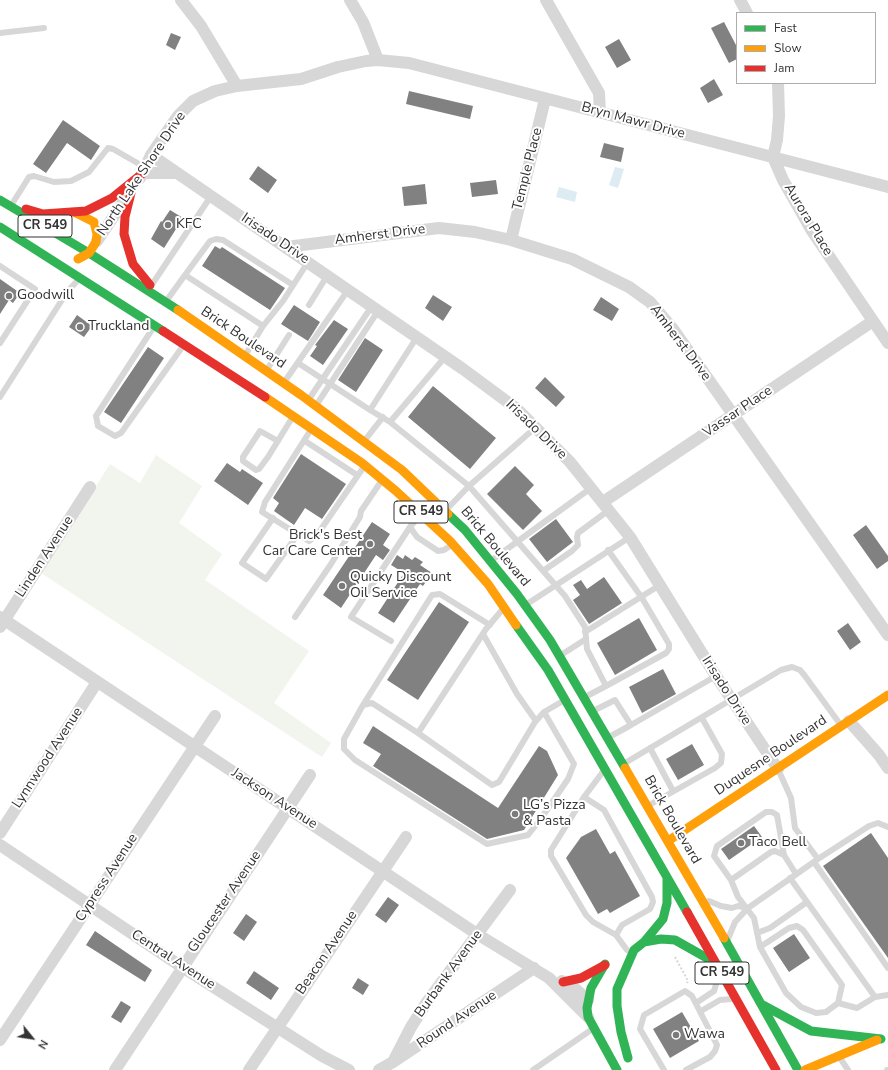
<!DOCTYPE html>
<html>
<head>
<meta charset="utf-8">
<style>
  body { margin:0 }
  #map { position:relative; width:888px; height:1070px; overflow:hidden; background:#fff; font-family:"Nunito Sans",sans-serif }
  canvas { display:block }
  .legend { position:absolute; left:736px; top:12px; width:140px; height:72px; box-sizing:border-box; background:#fff; border:1px solid #adadad; margin:0; padding:5px 7px; list-style:none; font-size:12px; color:#333 }
  .legend li { display:flex; align-items:center; gap:8px; height:20px }
  .legend b { width:20px; border:1px solid #adadad }
  .north { position:absolute; left:12px; top:1018px; width:40px; height:40px; -webkit-text-stroke:3px #fff; paint-order:stroke; rotate:120deg; font-size:11px; font-weight:700; line-height:16px; text-align:center; color:#333 }
  .north::after { content:''; display:block; margin:auto; width:14px; height:18px; background:#333; clip-path:polygon(50% 0,100% 100%,50% 72%,0 100%) }
</style>
</head>
<body>
<div id="map">
<canvas width="888" height="1070"></canvas>
<ul class="legend">
<li><b style="height:5px;background:#30b455"></b>Fast</li>
<li><b style="height:5px;background:#ff9f0a"></b>Slow</li>
<li><b style="height:5px;background:#e5322d"></b>Jam</li>
</ul>
<div class="north">N</div>
</div>
<script>
const g = document.querySelector('canvas').getContext('2d');
g.lineJoin = 'round';
function fillPath(path, color) {
  g.fillStyle = color;
  g.fill(path, 'evenodd');
}
function poly(rows) {
  const path = new Path2D();
  for (const r of rows) {
    path.moveTo(r[0], r[1]);
    for (let i = 2; i < r.length; i += 2) path.lineTo(r[i], r[i + 1]);
  }
  return path;
}
function stroke(path, color, width, dash) {
  g.strokeStyle = color;
  g.lineWidth = width;
  g.lineCap = dash ? 'butt' : 'round';
  g.setLineDash(dash || []);
  g.stroke(path);
}
function drawText(font, color, halo, rows, align = 'center') {
  g.font = font + ' "Nunito Sans",sans-serif';
  g.lineWidth = 4;
  g.setLineDash([]);
  g.textBaseline = 'middle';
  g.strokeStyle = halo;
  g.fillStyle = color;
  for (const [text, x, y, turn = 0] of rows) {
    g.save();
    g.translate(x, y);
    g.rotate((+turn || 0) * Math.PI / 180);
    g.textAlign = isNaN(turn) ? turn : align;
    if (halo) g.strokeText(text, 0, 0);
    g.fillText(text, 0, 0);
    g.restore();
  }
}
const green = poly([
  [156,455,202,486,179,523,222,554,205,580,309,651,274,703,331,743,322,757,41,573,110,464,140,483]
]);
const water = poly([
  [615,167,624,169,618,188,609,185],
  [559,187,577,192,575,202,556,197]
]);
const building = poly([
  [724,22,737,47,737,59,729,63,711,28],
  [171,33,181,37,175,50,166,45],
  [619,39,631,60,617,68,605,47],
  [714,79,723,95,708,103,700,88],
  [409,91,473,106,470,119,406,104],
  [63,120,100,146,91,160,67,143,46,173,33,164],
  [604,143,624,148,621,162,600,157],
  [258,166,277,180,268,193,249,179],
  [496,180,498,194,472,197,470,183],
  [425,184,427,204,404,206,402,187],
  [170,210,183,218,164,248,151,239,161,221,162,222],
  [215,246,220,249,222,247,285,288,270,310,202,266],
  [0,279,20,293,13,303,9,300,0,314],
  [433,295,452,307,443,321,425,308],
  [601,297,619,309,612,321,593,310],
  [294,305,320,322,308,341,281,324],
  [77,315,92,326,84,337,69,327],
  [334,320,348,329,323,365,310,356,317,346,315,345],
  [365,338,383,350,356,392,338,380],
  [148,347,164,358,121,423,104,412],
  [545,377,565,397,556,407,535,388],
  [433,386,496,438,470,469,408,417],
  [301,454,346,484,322,519,305,508,294,525,274,511,279,503,273,498],
  [227,463,240,472,242,469,263,483,248,505,214,481],
  [515,466,534,485,526,494,542,511,523,530,487,494],
  [556,519,573,542,547,562,529,539],
  [372,522,390,534,383,545,390,550,383,560,376,555,341,608,323,595],
  [866,525,888,556,888,561,877,569,853,535],
  [397,555,403,559,405,555,412,560,415,557,423,562,420,565,432,573,423,586,420,584,394,623,378,613,404,573,391,565],
  [604,577,622,603,589,624,573,600,580,595,573,585,581,580,587,589],
  [439,602,469,622,418,700,387,680],
  [639,618,657,650,615,675,597,643],
  [848,623,861,642,850,650,837,631],
  [663,669,676,694,642,713,629,687],
  [373,726,498,808,539,746,547,751,558,775,524,830,487,839,373,766,381,754,363,743],
  [692,744,704,765,678,780,666,759],
  [754,826,762,837,729,860,721,849],
  [596,829,610,854,615,851,640,896,610,913,607,909,598,914,566,858,581,837],
  [871,833,888,858,888,958,823,866],
  [388,897,399,905,386,923,375,915],
  [246,914,257,922,244,941,233,933],
  [95,931,152,970,145,982,86,945],
  [794,934,810,958,789,972,773,948],
  [254,971,279,988,271,1000,246,983],
  [358,978,369,985,363,995,352,988],
  [121,1001,131,1007,121,1023,111,1017],
  [682,1012,699,1041,670,1058,653,1029]
]);
const path = poly([
  [675,957,688,981,687,983]
]);
const lane = poly([
  [0,33,44,28],
  [12,204,29,177,34,176,54,182,71,181,89,172,108,148,113,149,146,168],
  [0,266,35,289,0,343],
  [185,275,210,241,216,239,223,240,293,285],
  [153,283,211,196],
  [167,300,185,275,263,326],
  [309,305,327,276],
  [153,328,96,416,98,426,115,436,121,433,183,346],
  [246,354,263,326,283,301,308,262],
  [298,363,370,410,417,337],
  [268,368,289,335],
  [285,381,348,290],
  [0,397,67,292,78,280],
  [309,399,372,306],
  [317,404,378,311],
  [370,410,390,422,469,486,565,596,585,627,587,649,606,686,587,696],
  [390,422,445,357],
  [310,431,265,502,262,512,309,541,317,535,363,468],
  [365,440,383,417],
  [278,441,260,431,243,457,243,461,256,470,259,469,268,457,292,418],
  [305,441,357,475],
  [447,509,469,486,536,427],
  [419,516,410,527,417,537,438,551,444,550,450,546],
  [273,518,242,563,266,579,298,534],
  [492,560,591,488],
  [543,571,572,551,578,545,577,537,578,533,609,510],
  [527,604,630,537],
  [502,610,486,629,418,733,492,785,499,782,535,722,544,712,563,701],
  [295,617,331,564,360,517,361,511,380,483],
  [585,632,660,585],
  [483,634,517,694,536,721],
  [391,641,351,617,410,527],
  [561,655,586,639],
  [606,686,666,653,669,649,669,644,642,598,608,550],
  [363,705,432,595,440,594,490,625],
  [595,710,615,700,631,725,611,736],
  [631,725,716,676],
  [418,733,372,703,363,705,344,739,344,749,355,760,487,844,528,835,540,820,568,779,574,764,544,712],
  [650,748,673,791],
  [625,763,781,670,792,667,800,670,805,676,840,724],
  [602,773,584,797,551,850,551,856,586,915,593,922,616,935,627,950],
  [584,797,604,810,652,897,653,902,650,909,622,925,616,935],
  [651,804,715,768,721,763,722,754,702,718],
  [818,859,869,826,878,823,888,827],
  [814,862,888,968],
  [790,878,875,997],
  [731,880,771,852,775,851,784,855,796,874],
  [709,901,721,906,732,908,738,906,748,908],
  [757,933,770,928,807,902],
  [728,939,735,922,748,908,818,859,795,828,791,798,778,769],
  [760,947,789,928,797,926,803,930,842,985,838,1003,826,1012,816,1013,801,1007,786,993,760,947,754,918,738,897,731,880,714,856,717,846,766,812,772,812,777,815,784,855],
  [696,1003,714,991,718,978],
  [838,1003,857,1008,875,997,888,995],
  [701,1011,720,1000,732,999],
  [840,1058,848,1070],
  [533,1070,591,1030],
  [664,1070,640,1029,644,1015,685,991,692,996,717,1045,715,1051,710,1057,686,1070],
  [887,1070,888,1070]
]);
const street = poly([
  [181,0,201,26,237,86],
  [350,0,363,22,378,60],
  [546,0,599,93,600,112],
  [740,0,747,13],
  [778,83,779,116,777,140,773,157,783,180,812,231,888,343],
  [151,155,463,369,517,409,570,462,630,537,716,676,778,769],
  [143,173,177,173],
  [140,178,151,155,178,116,193,101,215,91,237,86,301,79,338,67,366,61,378,60,409,63,888,187],
  [511,240,545,99],
  [97,241,124,201],
  [286,247,439,228,475,232,511,240,572,259,629,287,650,302,673,329,888,635],
  [603,502,873,321],
  [0,617,477,934,549,978,588,1017],
  [0,627,90,487],
  [849,721,879,755,888,768],
  [0,833,97,682],
  [0,845,182,967,322,1056,349,1070],
  [562,981,572,986,588,1000],
  [0,1040,215,716],
  [393,1062,411,1027,427,1002,510,890],
  [115,1070,310,775],
  [249,1070,406,837],
  [379,1070,393,1062,534,968]
]);
const fast = poly([
  [0,200,89,253,178,310],
  [0,227,163,331],
  [448,514,465,530,517,594,550,640,625,768],
  [516,625,548,670,687,912],
  [724,938,798,1070],
  [644,942,661,939,675,940,714,962],
  [605,964,591,988,587,1008,588,1017,617,1070],
  [761,1004,811,1031,881,1039],
  [628,1058,621,1032,617,1006,617,989,634,950,644,942,663,919,667,903,667,878]
]);
const slow = poly([
  [76,213,94,222,97,234,96,242,89,253,78,259],
  [178,310,301,395,402,470,448,514],
  [265,397,362,463,396,491,450,541,488,584,516,625],
  [625,768,724,938],
  [668,841,888,695],
  [805,1070,877,1040]
]);
const jam = poly([
  [132,189,125,217,124,234,133,264,150,285],
  [26,209,43,214,86,211,112,198,143,173],
  [163,331,265,397],
  [687,912,776,1070],
  [563,982,581,978,605,965]
]);
const markers = [
  [168,225,4,"#7a7a7a"],
  [9,296,4,"#7a7a7a"],
  [80,327,4,"#7a7a7a"],
  [370,544,4,"#7a7a7a"],
  [342,586,4,"#7a7a7a"],
  [515,814,4,"#7a7a7a"],
  [741,843,4,"#7a7a7a"],
  [676,1035,4,"#7a7a7a"]
];
const shields = [
  [45,226,54],
  [421,512,54],
  [722,973,54]
];
const shieldNames = [
  ["CR 549",45,226],
  ["CR 549",421,512],
  ["CR 549",722,973]
];
const streetNames = [
  ["Bryn Mawr Drive",633,121,15],
  ["Temple Place",528,169,-76],
  ["North Lake Shore Drive",142,174,-56],
  ["Aurora Place",808,220,59],
  ["Amherst Drive",380,235,-7],
  ["Irisado Drive",275,239,34],
  ["Brick Boulevard",243,338,34],
  ["Amherst Drive",680,343,53],
  ["Vassar Place",738,412,-34],
  ["Irisado Drive",536,430,44],
  ["Brick Boulevard",495,547,50],
  ["Linden Avenue",45,557,-57],
  ["Irisado Drive",726,691,57],
  ["Duquesne Boulevard",771,756,-34],
  ["Lynnwood Avenue",48,758,-57],
  ["Jackson Avenue",274,799,33],
  ["Brick Boulevard",672,820,60],
  ["Cypress Avenue",107,878,-57],
  ["Gloucester Avenue",225,902,-56],
  ["Beacon Avenue",327,953,-56],
  ["Central Avenue",173,960,33],
  ["Burbank Avenue",449,974,-54],
  ["Round Avenue",457,1020,-34]
];
const poiNames = [
  ["KFC",176,225],
  ["Goodwill",17,296],
  ["Truckland",88,327],
  ["Brick's Best",362,536,"right"],
  ["Car Care Center",362,552,"right"],
  ["Quicky Discount",350,578],
  ["Oil Service",350,594],
  ["LG’s Pizza",523,806],
  ["& Pasta",523,822],
  ["Taco Bell",749,843],
  ["Wawa",684,1035]
];
fillPath(green, '#f1f5ed');
fillPath(water, '#ddebf3');
fillPath(building, '#818181');
stroke(path, '#d6d6d6', 2, [2, 2]);
stroke(lane, '#d7d7d7', 6);
stroke(street, '#d7d7d7', 12);
stroke(fast, '#30b455', 9);
stroke(slow, '#ff9f0a', 9);
stroke(jam, '#e5322d', 9);
for (const [x, y, r, color] of markers) {
  const dot = new Path2D();
  dot.arc(x, y, r, 0, 2 * Math.PI);
  g.fillStyle = color;
  g.fill(dot);
  stroke(dot, '#fff', 1.5);
}
for (const [x, y, w] of shields) {
  const box = new Path2D();
  box.roundRect(x - w / 2, y - 11, w, 22, 3);
  g.fillStyle = '#fff';
  g.fill(box);
  stroke(box, '#333', 1);
}
drawText('bold 13px', '#333', null, shieldNames);
drawText('14px', '#333', '#fff', streetNames);
drawText('14px', '#333', '#fff', poiNames, 'left');
</script>
</body>
</html>
